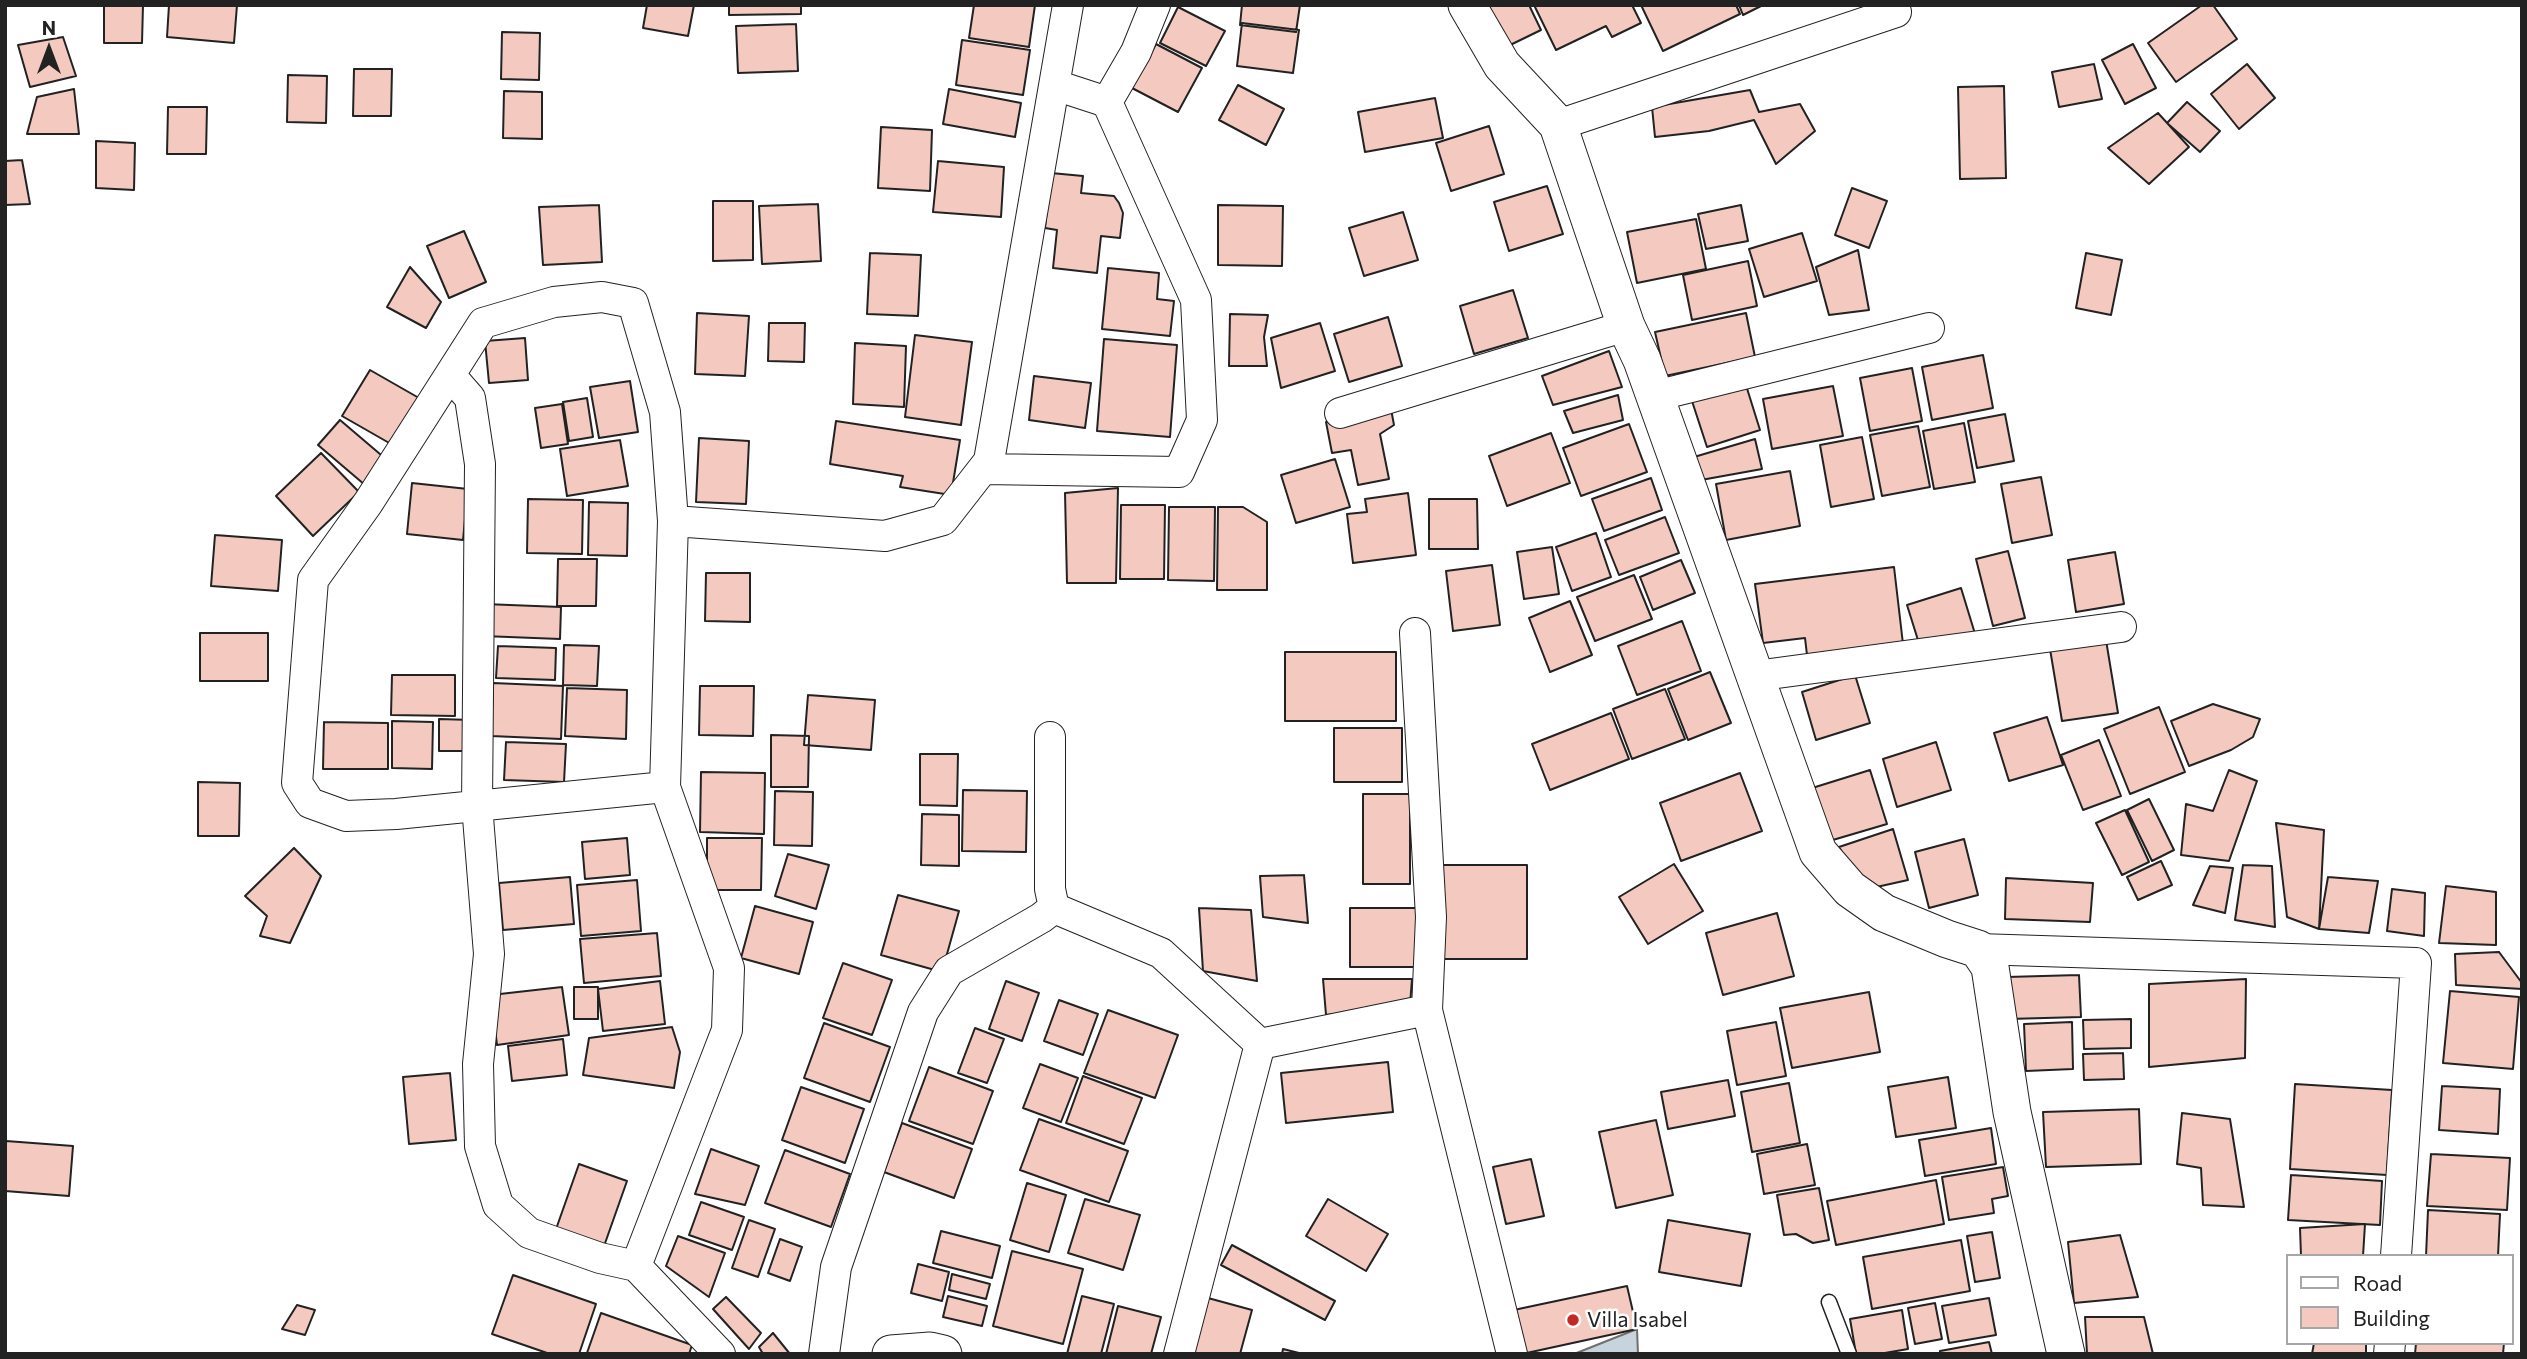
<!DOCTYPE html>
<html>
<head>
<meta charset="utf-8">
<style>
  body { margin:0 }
  #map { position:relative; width:2527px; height:1359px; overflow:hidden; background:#fff; font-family:Commissioner,sans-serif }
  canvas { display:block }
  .frame { position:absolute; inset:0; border:7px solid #222; pointer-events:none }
  .legend { position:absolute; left:2286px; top:1254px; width:228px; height:91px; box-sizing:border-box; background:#fff; border:2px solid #a7a7a7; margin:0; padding:9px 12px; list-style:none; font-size:21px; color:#222 }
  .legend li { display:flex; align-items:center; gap:14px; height:35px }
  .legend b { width:35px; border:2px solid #a7a7a7 }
  .north { position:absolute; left:14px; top:14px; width:70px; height:70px; -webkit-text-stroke:5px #fff; paint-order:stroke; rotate:0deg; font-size:19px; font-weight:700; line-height:28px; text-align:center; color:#222 }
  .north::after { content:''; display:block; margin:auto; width:24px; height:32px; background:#222; clip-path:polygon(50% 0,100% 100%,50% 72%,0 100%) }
</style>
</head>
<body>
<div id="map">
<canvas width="2527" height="1359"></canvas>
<div class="frame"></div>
<ul class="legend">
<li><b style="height:9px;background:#fff"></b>Road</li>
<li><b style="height:19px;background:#f3c9c0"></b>Building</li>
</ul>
<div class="north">N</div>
</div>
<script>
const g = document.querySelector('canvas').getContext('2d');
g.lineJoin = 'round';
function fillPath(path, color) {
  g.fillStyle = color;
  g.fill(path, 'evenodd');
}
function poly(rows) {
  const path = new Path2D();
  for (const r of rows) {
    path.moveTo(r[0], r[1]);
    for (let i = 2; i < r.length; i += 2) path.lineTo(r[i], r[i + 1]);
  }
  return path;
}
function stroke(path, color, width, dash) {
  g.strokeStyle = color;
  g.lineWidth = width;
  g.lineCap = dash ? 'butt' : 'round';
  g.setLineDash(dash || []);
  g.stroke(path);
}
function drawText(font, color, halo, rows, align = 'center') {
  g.font = font + ' Commissioner,sans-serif';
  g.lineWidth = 5;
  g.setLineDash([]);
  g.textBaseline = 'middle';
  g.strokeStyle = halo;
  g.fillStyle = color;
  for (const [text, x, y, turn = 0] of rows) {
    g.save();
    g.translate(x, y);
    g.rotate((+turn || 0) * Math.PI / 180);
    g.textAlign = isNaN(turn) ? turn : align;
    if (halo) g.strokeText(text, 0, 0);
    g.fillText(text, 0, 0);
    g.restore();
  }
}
const water = poly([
  [1637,1329,1638,1354,1574,1354,1637,1329]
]);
const building = poly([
  [104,5,143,5,142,43,104,43,104,5],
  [169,5,237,5,234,43,167,37,169,5],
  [647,5,694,5,688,36,643,28,647,5],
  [729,5,801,5,801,14,729,15,729,5],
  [974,5,1035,5,1029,47,969,38,974,5],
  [1242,5,1300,5,1296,32,1240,25,1242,5],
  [1480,5,1529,5,1541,30,1502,49,1480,5],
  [1534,5,1632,5,1641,23,1612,37,1606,26,1556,50,1534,5],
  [1641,5,1736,5,1740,14,1663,51,1641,5],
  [1739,5,1763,5,1743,15,1739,5],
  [2202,5,2213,5,2237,39,2176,82,2148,43,2202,5],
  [1178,7,1225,31,1206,66,1160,43,1178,7],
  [1242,23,1299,30,1293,73,1237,66,1242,23],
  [796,24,798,71,738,73,736,26,796,24],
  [502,32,540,33,539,80,501,79,502,32],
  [63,37,76,76,30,87,18,45,63,37],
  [962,40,1030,50,1023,95,956,85,962,40],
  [1156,44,1202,68,1178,112,1132,88,1156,44],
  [2133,44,2156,88,2125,104,2102,60,2133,44],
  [2094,64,2102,99,2059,107,2052,72,2094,64],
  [2247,64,2275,98,2239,129,2211,94,2247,64],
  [354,69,392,69,391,116,353,116,354,69],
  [288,75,327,76,326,123,287,122,288,75],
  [1238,85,1284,109,1266,145,1219,120,1238,85],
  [2004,86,2006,178,1960,179,1958,87,2004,86],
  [74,89,79,134,27,134,37,97,74,89],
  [949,89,1021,103,1015,137,943,124,949,89],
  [1750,90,1759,112,1800,104,1815,131,1776,164,1754,120,1709,131,1655,137,1652,107,1750,90],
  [504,91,542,92,542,139,503,138,504,91],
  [1435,98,1443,138,1365,152,1358,112,1435,98],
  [2187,102,2220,131,2200,152,2167,123,2187,102],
  [168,107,207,107,206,154,167,154,168,107],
  [2158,113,2189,147,2149,184,2108,148,2158,113],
  [1489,126,1504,174,1451,191,1436,143,1489,126],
  [881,127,932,130,930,191,878,188,881,127],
  [96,141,135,143,134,190,96,188,96,141],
  [22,160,30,204,5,205,5,161,22,160],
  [938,161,1004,167,1001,217,933,212,938,161],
  [1051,173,1083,176,1081,193,1114,196,1119,203,1123,213,1120,238,1101,236,1097,273,1053,268,1057,230,1045,228,1051,173],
  [1547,186,1563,234,1509,251,1494,202,1547,186],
  [1852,188,1887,201,1869,248,1835,235,1852,188],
  [713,201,753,201,753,260,713,261,713,201],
  [818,204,821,261,762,264,759,206,818,204],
  [599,205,602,262,543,265,539,207,599,205],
  [1218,205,1283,206,1282,266,1218,265,1218,205],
  [1741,205,1748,241,1706,249,1698,214,1741,205],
  [1403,212,1418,260,1364,276,1349,228,1403,212],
  [1696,219,1706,269,1637,283,1627,232,1696,219],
  [464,231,486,282,449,298,427,246,464,231],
  [1802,233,1817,281,1764,297,1749,249,1802,233],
  [1858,250,1869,310,1829,315,1816,267,1858,250],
  [870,253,921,255,918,316,867,314,870,253],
  [2086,253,2122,260,2111,315,2076,308,2086,253],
  [1748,261,1757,306,1692,320,1683,275,1748,261],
  [410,267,441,302,426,328,387,307,410,267],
  [1108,268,1159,273,1157,299,1174,301,1170,336,1102,329,1108,268],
  [1513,290,1528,338,1474,354,1460,306,1513,290],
  [697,313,749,316,745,376,695,374,697,313],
  [1746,313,1755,357,1665,376,1655,332,1746,313],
  [1230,314,1268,315,1264,337,1267,366,1229,366,1230,314],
  [1388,317,1402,366,1349,382,1334,334,1388,317],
  [769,323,805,323,804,362,768,361,769,323],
  [1320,323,1335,371,1281,388,1271,338,1320,323],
  [915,335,972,342,961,425,905,417,915,335],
  [525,338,528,380,489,383,485,341,525,338],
  [1104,339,1177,345,1170,437,1097,431,1104,339],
  [855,343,906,346,904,407,853,404,855,343],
  [1609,351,1622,387,1553,405,1542,376,1609,351],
  [1983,355,1993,408,1932,420,1922,367,1983,355],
  [1912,368,1922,421,1870,431,1860,378,1912,368],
  [370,370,419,398,391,444,342,416,370,370],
  [1034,376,1091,383,1085,428,1029,420,1034,376],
  [630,381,638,432,599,438,590,387,630,381],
  [1745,382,1760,430,1707,447,1691,398,1745,382],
  [1833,386,1843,436,1772,449,1763,399,1833,386],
  [1618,395,1623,420,1573,433,1564,411,1618,395],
  [587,398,593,437,569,441,563,402,587,398],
  [562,404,568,444,541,448,535,408,562,404],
  [1391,409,1394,425,1380,434,1389,479,1358,485,1351,450,1332,453,1326,422,1391,409],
  [2005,414,2014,461,1977,468,1968,421,2005,414],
  [340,420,387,460,365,485,318,445,340,420],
  [836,421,960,440,951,495,900,487,903,476,830,464,836,421],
  [1964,423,1975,482,1934,489,1923,431,1964,423],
  [1629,424,1647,472,1581,496,1563,448,1629,424],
  [1918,426,1930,487,1882,496,1870,435,1918,426],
  [1551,433,1570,483,1507,506,1489,456,1551,433],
  [1862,437,1874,499,1831,507,1820,445,1862,437],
  [699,438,749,441,746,504,696,502,699,438],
  [1755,439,1762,469,1701,480,1694,457,1755,439],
  [620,440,628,486,567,496,560,449,620,440],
  [321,453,359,492,313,536,276,496,321,453],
  [1335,459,1350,507,1296,523,1281,475,1335,459],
  [1790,471,1800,526,1726,540,1716,484,1790,471],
  [2041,477,2052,535,2012,543,2001,484,2041,477],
  [1651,478,1662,510,1604,531,1592,499,1651,478],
  [412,483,468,489,463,540,407,534,412,483],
  [1118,488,1116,583,1067,583,1065,493,1118,488],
  [1408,493,1416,555,1353,563,1347,514,1367,512,1365,499,1408,493],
  [528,499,583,500,582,554,527,553,528,499],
  [1429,499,1477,499,1478,549,1429,549,1429,499],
  [589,502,628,503,627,556,588,555,589,502],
  [1121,505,1165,505,1164,579,1120,579,1121,505],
  [1169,507,1215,507,1214,581,1168,580,1169,507],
  [1218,507,1243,507,1267,522,1267,590,1217,590,1218,507],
  [1665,517,1679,553,1619,575,1605,540,1665,517],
  [1596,533,1611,577,1572,591,1556,547,1596,533],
  [215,535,282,540,278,591,211,586,215,535],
  [1552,547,1559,594,1524,599,1517,552,1552,547],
  [2008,551,2025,618,1993,626,1976,559,2008,551],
  [2115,552,2124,604,2076,612,2068,560,2115,552],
  [558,559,597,559,596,606,557,606,558,559],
  [1681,560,1695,593,1653,610,1640,577,1681,560],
  [1492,565,1500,625,1453,631,1446,571,1492,565],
  [1894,567,1903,644,1807,655,1805,638,1763,643,1755,584,1894,567],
  [706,573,750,573,750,622,705,621,706,573],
  [1634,575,1652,619,1595,641,1577,597,1634,575],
  [1961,588,1976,637,1922,653,1907,605,1961,588],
  [1570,601,1592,655,1550,672,1529,618,1570,601],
  [484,604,561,607,560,639,483,636,484,604],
  [1682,621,1701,671,1637,695,1618,646,1682,621],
  [200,633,268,633,268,681,200,681,200,633],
  [2106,640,2118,713,2062,721,2050,649,2106,640],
  [564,645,599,646,597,686,563,685,564,645],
  [498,646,556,648,555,680,496,678,498,646],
  [1285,652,1396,652,1396,721,1285,721,1285,652],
  [1710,672,1731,723,1688,740,1668,689,1710,672],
  [392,675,455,675,455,716,391,715,392,675],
  [1855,675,1870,723,1816,740,1802,692,1855,675],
  [493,683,563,686,561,739,491,736,493,683],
  [700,686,754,686,753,736,699,735,700,686],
  [567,688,627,690,626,739,565,736,567,688],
  [1665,689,1685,739,1632,759,1613,709,1665,689],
  [808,695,875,700,871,750,804,745,808,695],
  [2213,704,2260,719,2253,737,2231,750,2189,766,2171,721,2213,704],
  [2159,707,2185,772,2130,794,2104,729,2159,707],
  [1611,713,1629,759,1550,790,1532,744,1611,713],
  [2047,717,2063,765,2009,781,1994,733,2047,717],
  [439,719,472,720,472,751,439,751,439,719],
  [392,721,433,722,432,769,392,768,392,721],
  [324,722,388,723,388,769,323,769,324,722],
  [1334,728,1402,728,1402,782,1334,782,1334,728],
  [771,735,809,736,808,787,771,787,771,735],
  [2099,740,2121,796,2083,810,2061,755,2099,740],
  [506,742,566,744,564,782,504,780,506,742],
  [1936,742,1951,790,1897,807,1883,759,1936,742],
  [920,754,958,754,957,806,920,805,920,754],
  [1870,770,1887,824,1826,842,1809,789,1870,770],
  [2229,770,2257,781,2229,861,2181,855,2186,804,2213,811,2229,770],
  [701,772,765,773,764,834,700,832,701,772],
  [1740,773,1762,831,1681,861,1660,803,1740,773],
  [198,782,240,783,239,836,198,836,198,782],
  [963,790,1027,791,1026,852,962,851,963,790],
  [775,791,813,792,812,846,774,845,775,791],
  [1363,794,1410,794,1410,884,1363,884,1363,794],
  [2149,799,2174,850,2152,861,2127,810,2149,799],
  [2125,810,2149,862,2122,875,2096,823,2125,810],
  [922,814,959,815,959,866,921,865,922,814],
  [2276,823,2324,830,2319,929,2287,917,2276,823],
  [1893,829,1908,880,1863,890,1839,847,1893,829],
  [627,838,630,875,585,879,582,842,627,838],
  [707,838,762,838,761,890,707,890,707,838],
  [1964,839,1978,895,1929,908,1915,852,1964,839],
  [294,848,321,876,290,943,260,936,267,916,245,896,294,848],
  [788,854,829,865,816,909,775,896,788,854],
  [2161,861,2172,885,2138,900,2127,877,2161,861],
  [1674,864,1703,911,1648,944,1619,897,1674,864],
  [1442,865,1527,865,1527,959,1442,959,1442,865],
  [2243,865,2272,866,2275,927,2235,920,2243,865],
  [2210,866,2233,868,2225,913,2193,905,2210,866],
  [1304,875,1308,923,1263,917,1260,876,1304,875],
  [570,877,574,924,503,930,499,883,570,877],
  [2328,877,2378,881,2369,933,2319,929,2328,877],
  [2006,878,2093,883,2090,922,2005,919,2006,878],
  [637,880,641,931,581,936,577,885,637,880],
  [2446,886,2496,892,2496,945,2439,943,2446,886],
  [2392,889,2425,893,2424,936,2387,931,2392,889],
  [898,895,959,911,942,972,881,955,898,895],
  [755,906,813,922,799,974,741,958,755,906],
  [1199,908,1251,910,1257,981,1203,971,1199,908],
  [1350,908,1420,908,1420,967,1350,967,1350,908],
  [1777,913,1794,976,1723,995,1706,933,1777,913],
  [657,933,661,976,584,983,580,939,657,933],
  [2499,952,2522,983,2522,989,2456,985,2455,954,2499,952],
  [843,963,892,980,872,1035,823,1018,843,963],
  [2079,975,2081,1017,2008,1019,2007,977,2079,975],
  [1323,979,1412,979,1410,1005,1326,1015,1323,979],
  [2246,979,2245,1058,2149,1067,2149,984,2246,979],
  [660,981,665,1024,603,1031,598,989,660,981],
  [1006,981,1039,993,1022,1041,989,1029,1006,981],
  [562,987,569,1035,497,1045,491,995,562,987],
  [574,987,598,987,598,1019,574,1019,574,987],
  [2450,991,2519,997,2513,1069,2443,1063,2450,991],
  [1869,992,1880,1052,1792,1068,1780,1008,1869,992],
  [1059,1000,1098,1014,1083,1055,1044,1041,1059,1000],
  [1108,1010,1178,1035,1155,1098,1084,1073,1108,1010],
  [2131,1019,2131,1048,2084,1049,2083,1020,2131,1019],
  [1776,1022,1786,1076,1737,1085,1727,1031,1776,1022],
  [2072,1022,2073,1069,2026,1071,2024,1024,2072,1022],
  [824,1023,890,1047,870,1102,804,1078,824,1023],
  [672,1027,680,1052,674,1088,583,1075,589,1038,672,1027],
  [975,1028,1004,1039,987,1083,958,1073,975,1028],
  [563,1039,567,1075,512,1081,508,1046,563,1039],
  [2123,1053,2124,1079,2084,1080,2083,1054,2123,1053],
  [1388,1062,1393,1112,1286,1123,1281,1073,1388,1062],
  [1040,1064,1078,1078,1061,1122,1023,1108,1040,1064],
  [929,1067,993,1091,973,1144,909,1121,929,1067],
  [450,1073,456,1140,409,1144,403,1077,450,1073],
  [1083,1076,1142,1098,1124,1144,1066,1123,1083,1076],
  [1948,1077,1956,1128,1896,1137,1888,1087,1948,1077],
  [1728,1080,1735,1116,1668,1129,1661,1092,1728,1080],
  [1789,1083,1800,1143,1752,1152,1741,1092,1789,1083],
  [2295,1084,2392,1090,2387,1175,2290,1169,2295,1084],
  [2442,1086,2500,1089,2498,1134,2439,1130,2442,1086],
  [801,1087,864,1109,845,1163,782,1140,801,1087],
  [2139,1109,2141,1164,2046,1167,2043,1112,2139,1109],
  [2182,1113,2230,1119,2244,1207,2203,1205,2201,1168,2177,1164,2182,1113],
  [1039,1119,1128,1151,1109,1202,1020,1170,1039,1119],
  [1656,1120,1673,1195,1616,1208,1599,1132,1656,1120],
  [902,1123,972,1149,954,1198,884,1172,902,1123],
  [1991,1128,1996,1164,1925,1176,1919,1140,1991,1128],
  [6,1141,73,1146,69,1196,5,1191,6,1141],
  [1807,1144,1815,1185,1764,1194,1757,1154,1807,1144],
  [711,1149,759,1166,745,1205,695,1194,711,1149],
  [785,1150,850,1174,831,1227,765,1203,785,1150],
  [2431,1154,2510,1158,2507,1210,2427,1206,2431,1154],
  [1531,1159,1544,1216,1506,1224,1493,1167,1531,1159],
  [579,1164,627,1181,603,1249,555,1232,579,1164],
  [2003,1167,2008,1196,1992,1199,1994,1213,1949,1220,1942,1177,2003,1167],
  [2291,1175,2382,1181,2380,1225,2288,1220,2291,1175],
  [1936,1180,1944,1224,1836,1245,1827,1201,1936,1180],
  [1027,1183,1066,1195,1049,1252,1010,1240,1027,1183],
  [1819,1188,1829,1240,1813,1243,1796,1234,1784,1235,1777,1195,1819,1188],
  [1085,1199,1140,1215,1123,1270,1068,1253,1085,1199],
  [1328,1199,1388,1234,1366,1271,1306,1236,1328,1199],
  [701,1202,744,1217,732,1250,689,1235,701,1202],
  [2428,1210,2500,1214,2498,1256,2426,1256,2428,1210],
  [749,1220,775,1229,758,1277,732,1268,749,1220],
  [1668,1220,1750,1234,1741,1286,1659,1272,1668,1220],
  [2365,1224,2363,1256,2301,1256,2300,1228,2365,1224],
  [941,1231,1000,1246,992,1278,933,1263,941,1231],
  [1992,1232,2000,1278,1975,1282,1967,1236,1992,1232],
  [2120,1235,2138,1297,2074,1303,2068,1242,2120,1235],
  [678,1236,725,1253,709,1297,666,1266,678,1236],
  [780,1239,802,1247,790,1281,768,1273,780,1239],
  [1961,1240,1970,1291,1872,1309,1863,1257,1961,1240],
  [1232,1245,1335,1301,1325,1320,1221,1265,1232,1245],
  [1012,1251,1083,1269,1063,1344,993,1326,1012,1251],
  [918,1264,949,1272,942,1301,911,1293,918,1264],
  [952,1274,990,1284,986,1299,949,1290,952,1274],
  [513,1275,596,1304,579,1354,550,1354,492,1334,513,1275],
  [1627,1286,1637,1329,1522,1354,1509,1311,1627,1286],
  [948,1296,987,1306,982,1326,943,1317,948,1296],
  [1082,1296,1114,1304,1101,1354,1067,1354,1082,1296],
  [726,1297,761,1333,749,1349,713,1309,726,1297],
  [1208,1298,1252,1310,1240,1354,1193,1354,1208,1298],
  [1989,1298,1996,1335,1949,1343,1942,1306,1989,1298],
  [1935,1303,1942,1339,1915,1344,1908,1308,1935,1303],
  [297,1305,315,1310,305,1335,282,1329,297,1305],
  [1118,1306,1161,1317,1151,1354,1106,1354,1118,1306],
  [1902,1310,1908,1349,1879,1354,1856,1354,1850,1319,1902,1310],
  [601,1313,692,1345,689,1354,587,1353,601,1313],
  [2085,1317,2144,1317,2153,1354,2087,1354,2085,1317],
  [773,1333,790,1354,763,1354,759,1347,773,1333],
  [1989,1342,1992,1354,1940,1354,1940,1351,1989,1342],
  [2314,1343,2366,1343,2366,1354,2312,1354,2314,1343],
  [2416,1343,2504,1343,2503,1354,2415,1354,2416,1343],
  [1283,1349,1303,1354,1282,1354,1283,1349]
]);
const service = poly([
  [1829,1302,1849,1354]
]);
const minor = poly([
  [1107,102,1136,52,1155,5],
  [1558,125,1896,12],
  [450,375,470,398,480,464,477,805,489,954,478,1064,480,1146,498,1205,529,1233,600,1258,636,1266,720,1354],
  [1655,396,1929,328],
  [1340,413,1626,326],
  [983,469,1179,472,1202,420,1196,300,1107,102,1055,85],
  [673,521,885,536,943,520,989,461,1068,5],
  [1415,633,1431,917,1427,1010,1512,1354],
  [1755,676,2121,627],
  [1054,908,1161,953,1260,1044],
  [1978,949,2416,963,2396,1256],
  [636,1266,727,1030,729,968,665,787,673,521,665,412,633,303,602,297,554,302,483,323,368,503,313,580,297,783,310,803,346,816,396,814,665,787],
  [824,1354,836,1267,923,1012,949,971,1041,918,1054,908,1050,889,1050,737],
  [1179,1354,1260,1044,1427,1010],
  [2389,1354,2390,1343]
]);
const tertiary = poly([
  [1467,5,1502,65,1558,125,1626,326,1642,360,1818,852,1850,889,1884,913,1947,939,1978,949,1990,967,2012,1112,2066,1354],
  [891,1354,930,1351,943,1354]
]);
const markers = [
  [1573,1320,7,"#c62828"]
];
const poiNames = [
  ["Villa Isabel",1587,1320]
];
fillPath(water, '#c7d3dd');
stroke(water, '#6f6f6f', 2);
fillPath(building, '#f3c9c0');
stroke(building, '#222', 2);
stroke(service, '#222', 17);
stroke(minor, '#222', 32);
stroke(tertiary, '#222', 39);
stroke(service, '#fff', 14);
stroke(minor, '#fff', 30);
stroke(tertiary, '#fff', 37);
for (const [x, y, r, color] of markers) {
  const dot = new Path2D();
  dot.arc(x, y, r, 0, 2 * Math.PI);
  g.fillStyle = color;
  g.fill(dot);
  stroke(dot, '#fff', 2.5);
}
drawText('21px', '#222', '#fff', poiNames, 'left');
</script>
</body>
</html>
